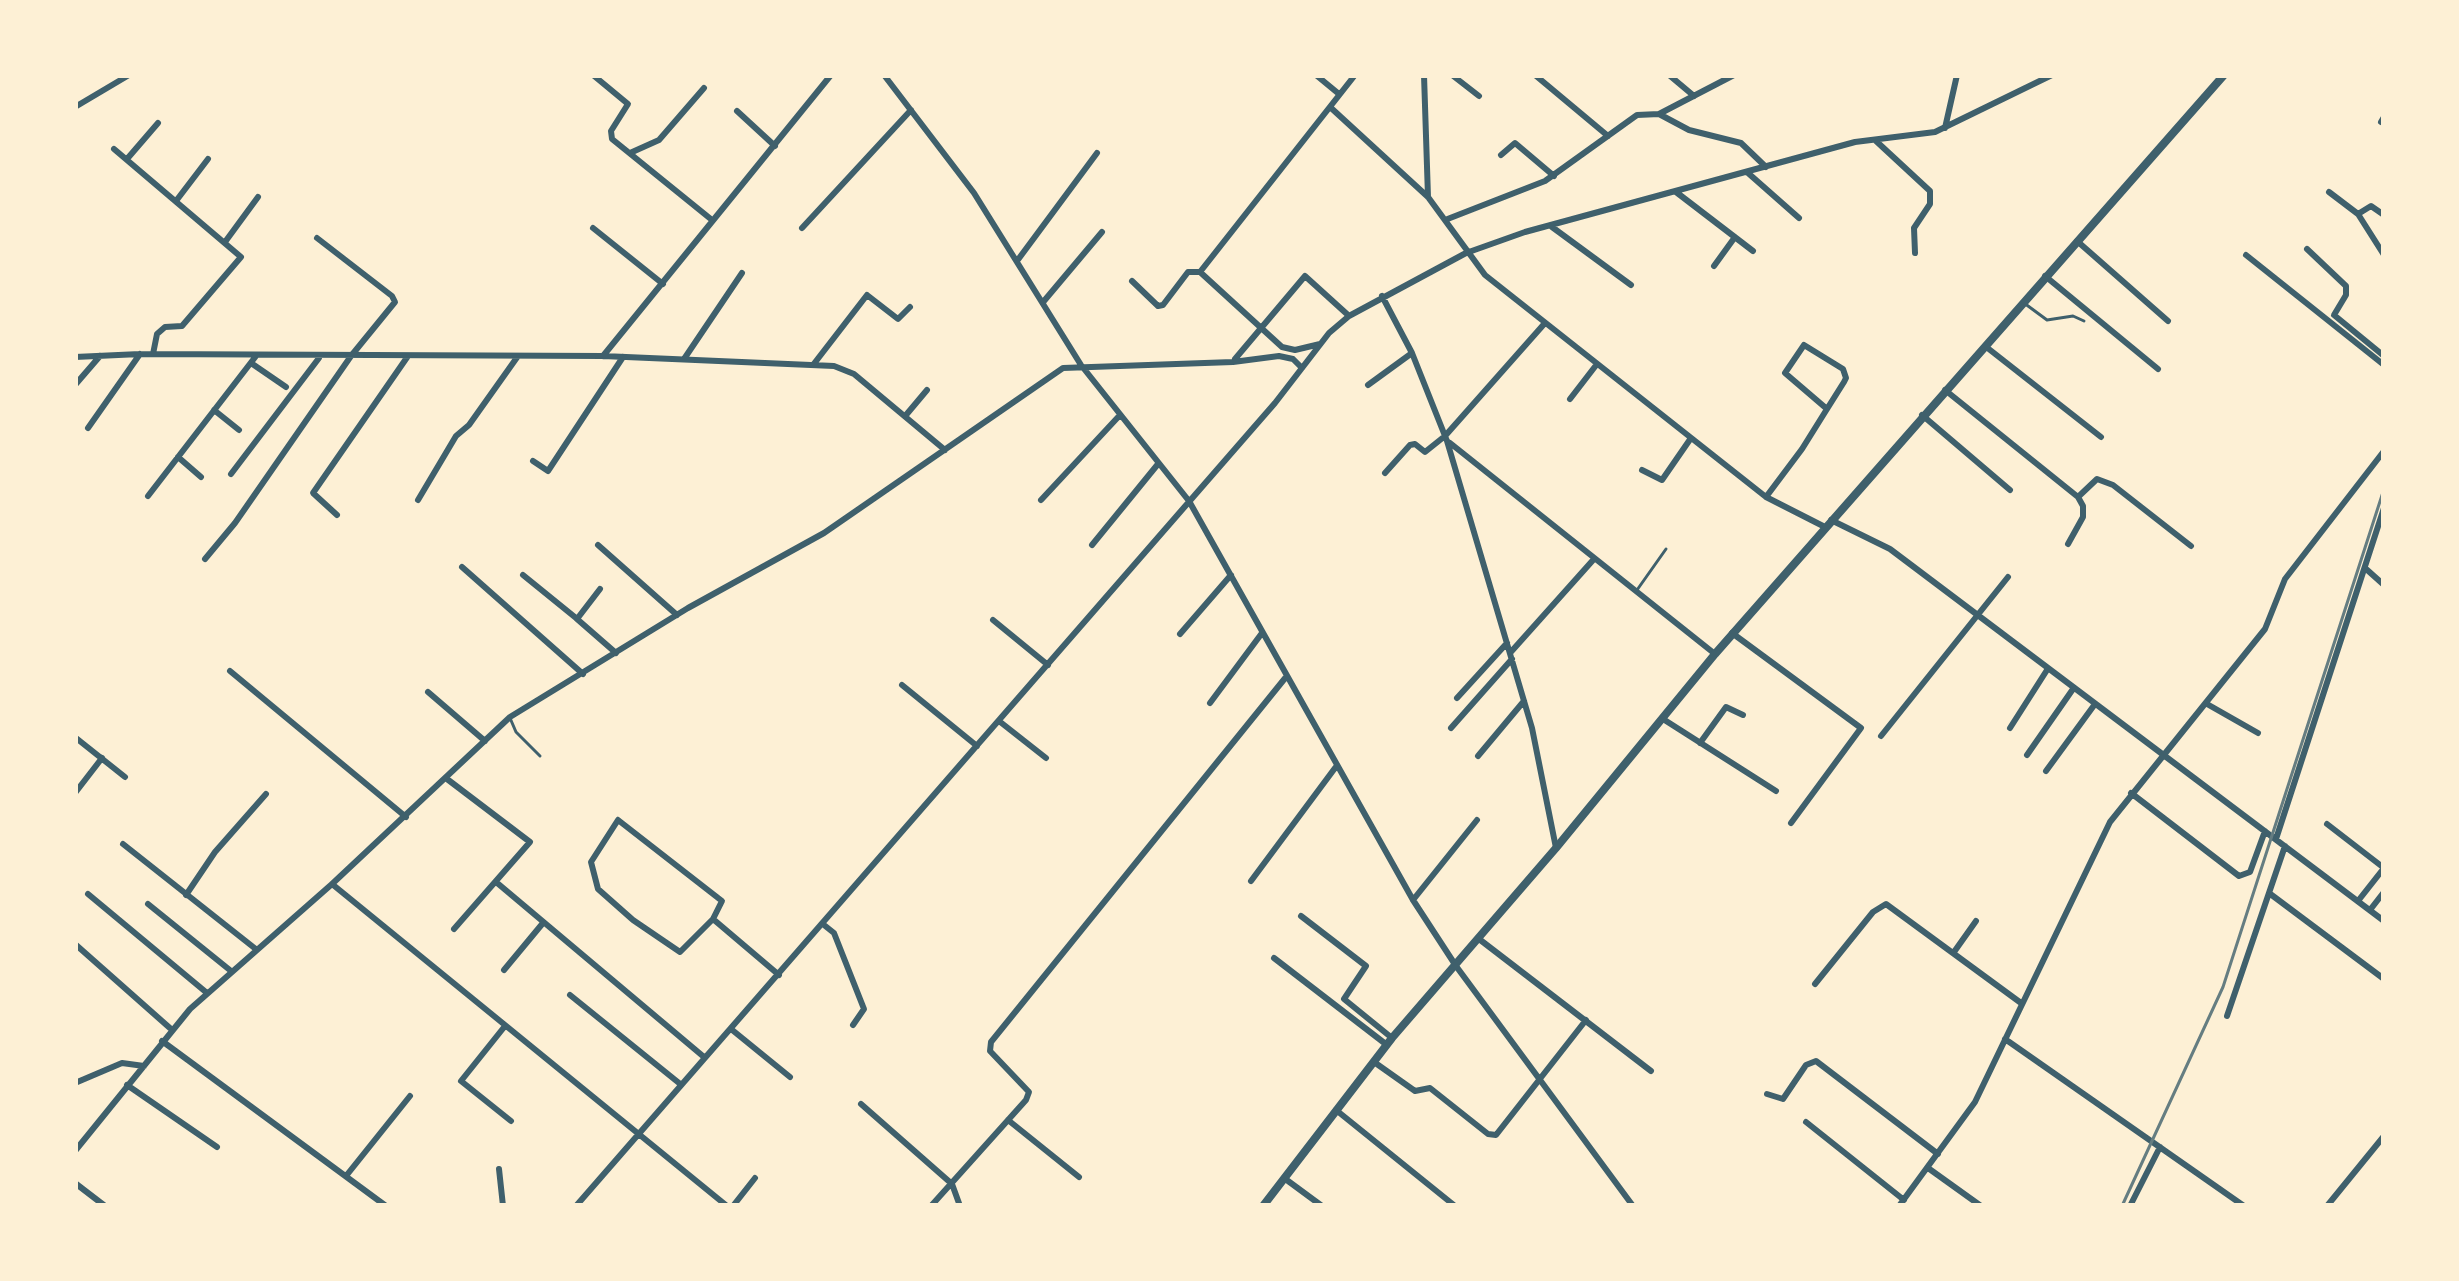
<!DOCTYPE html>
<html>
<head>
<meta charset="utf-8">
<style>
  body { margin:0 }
  #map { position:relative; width:2459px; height:1281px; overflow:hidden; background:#fdf0d5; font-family:"Open Sans",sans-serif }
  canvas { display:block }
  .frame { position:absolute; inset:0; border:78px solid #fdf0d5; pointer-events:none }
</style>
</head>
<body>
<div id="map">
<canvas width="2459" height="1281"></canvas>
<div class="frame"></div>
</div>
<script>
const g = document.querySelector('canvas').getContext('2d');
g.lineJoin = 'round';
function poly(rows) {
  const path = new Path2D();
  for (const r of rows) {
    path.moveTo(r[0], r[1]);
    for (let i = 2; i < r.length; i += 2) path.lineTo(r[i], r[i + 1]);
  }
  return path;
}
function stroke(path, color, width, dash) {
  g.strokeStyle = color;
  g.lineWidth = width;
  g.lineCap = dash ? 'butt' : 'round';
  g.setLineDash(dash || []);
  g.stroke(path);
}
const service = poly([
  [2024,303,2047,320,2073,316,2084,321],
  [1637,590,1666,549],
  [510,718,516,732,540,756]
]);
const minor = poly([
  [593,75,628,104,611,131,612,139,712,220],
  [884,75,974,193,1081,365,1189,501,1413,900,1456,966,1633,1206],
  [1316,75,1339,94],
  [1424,75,1428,197],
  [1452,75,1479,96],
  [1535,75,1608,136],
  [1669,75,1694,96],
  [75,107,129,75],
  [1330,107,1428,197,1485,275,1766,497,1825,527],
  [737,111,775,146],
  [1659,114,1689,130,1741,143,1766,167],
  [2381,122,2384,117],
  [1945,128,1957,75],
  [1876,141,1930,191,1930,204,1914,228,1915,253],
  [114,149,241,257,182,326,165,327,157,334,153,354],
  [630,153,659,140,704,88],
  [1501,155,1515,143,1554,176],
  [127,159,158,123],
  [1748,173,1799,218],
  [1676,192,1753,251],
  [2329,192,2358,214],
  [176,201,208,159],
  [2384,215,2371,206,2358,214,2384,255],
  [1445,220,1545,181,1637,115,1659,114,1734,75],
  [1552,227,1631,285],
  [593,228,663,284],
  [802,228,911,110],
  [2077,241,2168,321],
  [225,242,258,197],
  [2307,249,2346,286,2346,295,2334,315,2384,356],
  [2246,255,2384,365],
  [1017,261,1097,153],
  [1714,266,1735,237],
  [1200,272,1355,75],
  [1200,272,1282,347,1295,350,1320,344],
  [2045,276,2158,369],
  [1132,281,1158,306,1163,305,1188,272,1200,272],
  [1382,296,1412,353,1447,441,1532,728,1556,848],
  [1044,301,1102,232],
  [1985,346,2101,437],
  [603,356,831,75],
  [75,357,140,354,603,356,834,366,854,374,945,450],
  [684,359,742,273],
  [1235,359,1305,276,1348,315],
  [251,363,286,387],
  [813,365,867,295,898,319,910,307],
  [75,385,100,356],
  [1368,385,1412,353],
  [1945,390,2078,497,2083,506,2083,517,2068,544],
  [1570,399,1597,364],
  [214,410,239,430],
  [906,415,927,390],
  [1922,415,2010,490],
  [88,428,140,354],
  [1450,443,1715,654],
  [178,457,201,477],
  [533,461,548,471,623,357],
  [1642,470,1662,480,1691,438],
  [1385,473,1410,445,1415,444,1425,452,1445,436,1545,323],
  [231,474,319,358],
  [148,496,256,356],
  [1766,497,1802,449,1827,409,1844,382,1846,378,1843,369,1804,345,1785,373,1827,409],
  [2078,497,2097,479,2113,485,2191,546],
  [418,500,456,436,469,425,518,356],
  [1041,500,1120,415],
  [337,515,313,493,408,356],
  [1831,520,1890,549,2384,921],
  [598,545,677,615],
  [1092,545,1158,464],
  [205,559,235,523,351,356,395,302,392,296,317,238],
  [462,567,583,674],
  [2365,568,2384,585],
  [523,575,576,618],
  [600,589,577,619,616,653],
  [993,620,1048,665],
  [1732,633,1861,728,1791,823],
  [1180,634,1231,575],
  [1510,653,1594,559],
  [230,671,406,817],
  [902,685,977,746],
  [428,692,485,741],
  [1457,698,1507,643],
  [1210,703,1262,633],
  [2207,704,2258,733],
  [1663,719,1776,791],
  [999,721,1046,758],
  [1451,728,1512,659],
  [2010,728,2047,670],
  [1881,736,2008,577],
  [76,738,125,777],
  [1700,743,1726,707,1743,715],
  [2027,755,2073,689],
  [1478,756,1524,701],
  [2046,771,2095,704],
  [447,779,530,842,454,929],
  [75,793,102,758],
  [2131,793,2239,876,2250,872,2265,831],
  [618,820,722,901,713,919,680,952,633,920,598,889,591,862,618,820],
  [2327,824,2384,868,2358,901],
  [2276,839,2384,508],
  [123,844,257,950],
  [1251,881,1335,768],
  [496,882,704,1057],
  [332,884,727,1206],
  [2269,893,2384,979],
  [88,894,207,993],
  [186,895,215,852,266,794],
  [1413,900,1477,820],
  [148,904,231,971],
  [2370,910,2384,892],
  [1301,916,1366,966,1344,999,1392,1038],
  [713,919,779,975],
  [824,925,834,933,864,1009,853,1025],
  [1479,939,1651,1071],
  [75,944,171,1029],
  [1954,952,1976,921],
  [1274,958,1387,1045],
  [504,970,543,923],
  [1815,984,1873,912,1886,904,2021,1003],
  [570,995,679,1083],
  [2227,1016,2285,846],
  [505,1026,461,1081,511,1121],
  [731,1029,790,1077],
  [2005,1039,2244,1206],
  [162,1041,386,1206],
  [1374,1062,1415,1091,1430,1088,1488,1134,1496,1135,1586,1020],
  [75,1083,122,1063,144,1066],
  [127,1085,217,1147],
  [1767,1094,1783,1099,1806,1065,1816,1061,1938,1154],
  [861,1104,952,1184,960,1206],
  [1336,1110,1455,1206],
  [1008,1120,1079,1177],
  [1806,1122,1904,1200],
  [75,1151,190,1009,332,884,510,717,688,608,824,533,1063,368,1233,362,1279,356,1293,359,1302,368],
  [1928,1168,1981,1206],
  [499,1169,503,1206],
  [346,1176,410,1096],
  [1284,1178,1322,1206],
  [75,1183,105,1206],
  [576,1206,1275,403,1329,333,1349,316,1466,253,1525,232,1855,142,1935,132,2052,75],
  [733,1206,755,1178],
  [931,1206,1026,1100,1029,1092,990,1051,991,1042,1286,677],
  [1899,1206,1975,1102,2110,822,2265,629,2285,579,2384,451],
  [2130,1206,2160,1147],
  [2327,1206,2384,1136]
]);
const tertiary = poly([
  [1263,1206,1392,1038,1556,848,1715,654,2224,75]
]);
const rail = poly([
  [2122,1206,2223,987,2384,489]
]);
stroke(service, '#3f606c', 3);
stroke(minor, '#3f606c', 6);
stroke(tertiary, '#3f606c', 8);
stroke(rail, '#657d81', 3);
</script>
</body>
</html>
